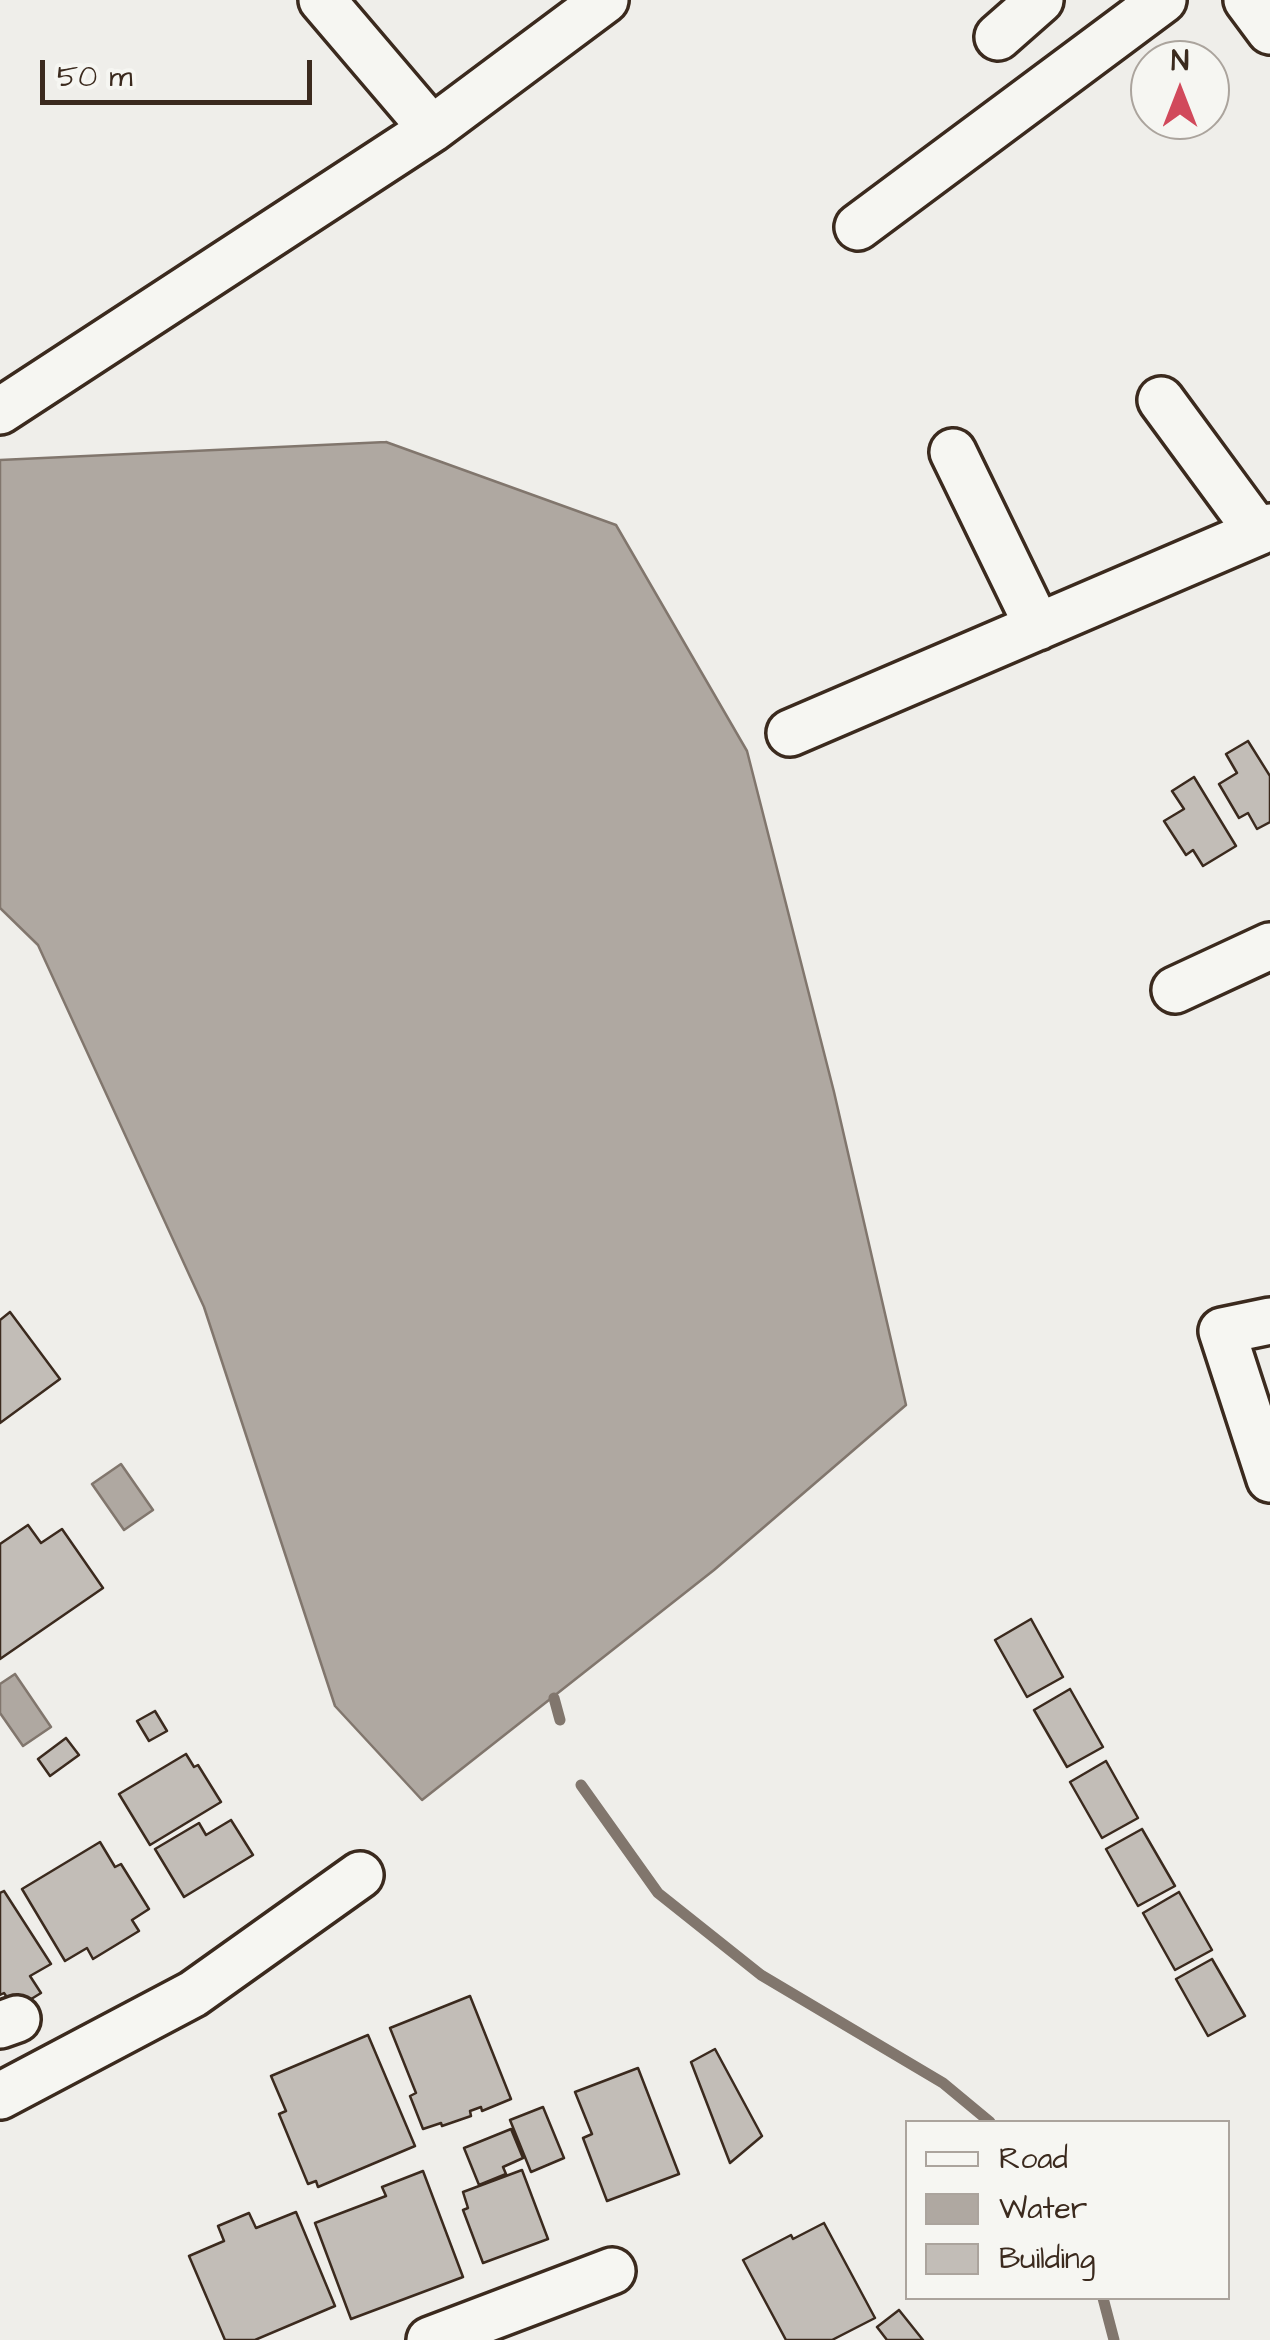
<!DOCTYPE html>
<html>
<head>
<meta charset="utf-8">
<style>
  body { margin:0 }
  #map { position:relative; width:1270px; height:2340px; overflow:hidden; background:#efeeea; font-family:"Architects Daughter",sans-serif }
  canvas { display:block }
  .legend { position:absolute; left:905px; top:2120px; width:325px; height:180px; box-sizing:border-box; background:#f6f6f2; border:2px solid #aba49d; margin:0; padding:12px 18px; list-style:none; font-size:30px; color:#3b2a1e }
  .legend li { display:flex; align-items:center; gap:20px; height:50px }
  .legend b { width:50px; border:2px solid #aba49d }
  .north { position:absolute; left:1130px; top:40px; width:100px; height:100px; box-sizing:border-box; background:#f6f6f2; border:2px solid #aba49d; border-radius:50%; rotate:0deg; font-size:28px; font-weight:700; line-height:40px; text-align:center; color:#3b2a1e }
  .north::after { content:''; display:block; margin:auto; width:35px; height:45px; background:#d1495b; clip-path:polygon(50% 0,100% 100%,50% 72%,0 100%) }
  .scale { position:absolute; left:40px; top:60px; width:272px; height:45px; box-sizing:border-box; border:5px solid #3b2a1e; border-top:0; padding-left:12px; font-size:30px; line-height:35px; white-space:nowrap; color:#3b2a1e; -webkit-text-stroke:8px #f6f6f2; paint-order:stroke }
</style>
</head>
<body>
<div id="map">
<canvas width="1270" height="2340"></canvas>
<ul class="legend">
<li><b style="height:12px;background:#f6f6f2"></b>Road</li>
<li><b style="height:28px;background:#afa8a1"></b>Water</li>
<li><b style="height:28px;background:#c2bdb7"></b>Building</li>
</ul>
<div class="north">N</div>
<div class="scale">50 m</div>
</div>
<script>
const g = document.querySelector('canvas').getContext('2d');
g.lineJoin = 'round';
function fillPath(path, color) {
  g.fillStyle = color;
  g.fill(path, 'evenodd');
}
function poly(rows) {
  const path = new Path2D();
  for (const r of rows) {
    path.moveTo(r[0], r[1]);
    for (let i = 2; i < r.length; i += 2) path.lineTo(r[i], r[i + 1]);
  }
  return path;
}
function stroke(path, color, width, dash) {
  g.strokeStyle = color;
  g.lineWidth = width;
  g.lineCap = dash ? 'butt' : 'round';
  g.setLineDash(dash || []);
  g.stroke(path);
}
const water = poly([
  [386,442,616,525,747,751,834,1092,906,1405,714,1570,422,1800,335,1706,204,1307,38,945,0,908,0,460,386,442],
  [121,1464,153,1510,124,1530,92,1484,121,1464],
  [15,1674,51,1727,23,1746,0,1713,0,1684,15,1674]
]);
const stream = poly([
  [554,1698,560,1720],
  [581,1785,658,1893,761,1975,943,2083,990,2122],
  [1103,2298,1114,2340]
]);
const building = poly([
  [1248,741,1270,776,1270,822,1257,829,1248,813,1239,818,1219,784,1237,773,1226,754,1248,741],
  [1194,777,1236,846,1203,866,1193,850,1186,855,1164,821,1184,809,1172,791,1194,777],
  [10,1312,60,1379,0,1423,0,1320,10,1312],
  [28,1525,41,1543,62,1529,103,1588,0,1659,0,1544,28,1525],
  [1031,1619,1063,1677,1027,1697,995,1640,1031,1619],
  [1070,1689,1103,1747,1067,1767,1034,1710,1070,1689],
  [155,1711,167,1731,149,1741,137,1721,155,1711],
  [66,1738,79,1755,50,1776,38,1759,66,1738],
  [186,1754,194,1767,198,1765,221,1802,150,1845,119,1794,186,1754],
  [1106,1761,1138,1818,1102,1838,1070,1782,1106,1761],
  [231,1820,253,1855,184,1897,155,1849,199,1823,206,1835,231,1820],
  [1142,1829,1175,1886,1138,1906,1106,1849,1142,1829],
  [100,1842,115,1867,121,1864,149,1909,132,1920,139,1931,93,1959,87,1948,65,1961,22,1889,100,1842],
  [4,1891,51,1964,30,1976,41,1993,15,2009,4,1993,0,1995,0,1893,4,1891],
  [1179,1892,1212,1950,1175,1970,1143,1913,1179,1892],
  [1212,1959,1245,2016,1208,2036,1176,1979,1212,1959],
  [470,1996,511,2099,482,2111,481,2107,470,2111,471,2116,442,2126,441,2123,423,2129,410,2096,416,2093,390,2028,470,1996],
  [368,2035,415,2146,318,2187,316,2181,308,2184,279,2114,286,2111,271,2076,368,2035],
  [715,2049,762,2136,730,2163,691,2062,715,2049],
  [638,2068,679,2174,607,2201,583,2138,592,2134,575,2092,638,2068],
  [543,2107,564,2158,531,2172,510,2120,543,2107],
  [511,2129,523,2158,503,2167,506,2174,479,2185,464,2148,511,2129],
  [522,2170,548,2239,483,2263,463,2210,468,2208,463,2192,522,2170],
  [423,2171,463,2277,351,2319,315,2223,386,2196,382,2187,423,2171],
  [296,2212,335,2306,255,2340,225,2340,189,2256,224,2241,218,2226,249,2213,256,2228,296,2212],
  [824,2223,875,2318,832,2340,786,2340,743,2260,791,2235,793,2239,824,2223],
  [899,2310,923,2340,887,2340,877,2327,899,2310]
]);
const minor = poly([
  [322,0,432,129],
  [1247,0,1270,31],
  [998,37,1040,0],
  [858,227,1163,0],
  [1161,400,1258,532],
  [0,411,432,129,605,0],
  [953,452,1038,627],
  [790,733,1270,527],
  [1175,990,1270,946],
  [1270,1321,1222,1331,1270,1479],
  [0,2025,17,2019],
  [0,2096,193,1994,360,1875],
  [430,2340,612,2271]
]);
fillPath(water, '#afa8a1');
stroke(water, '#81766d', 2.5);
stroke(stream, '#81766d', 11);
fillPath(building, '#c2bdb7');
stroke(building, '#3b2a1e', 2.5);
stroke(minor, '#3b2a1e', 52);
stroke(minor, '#f6f6f2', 45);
</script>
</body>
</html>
